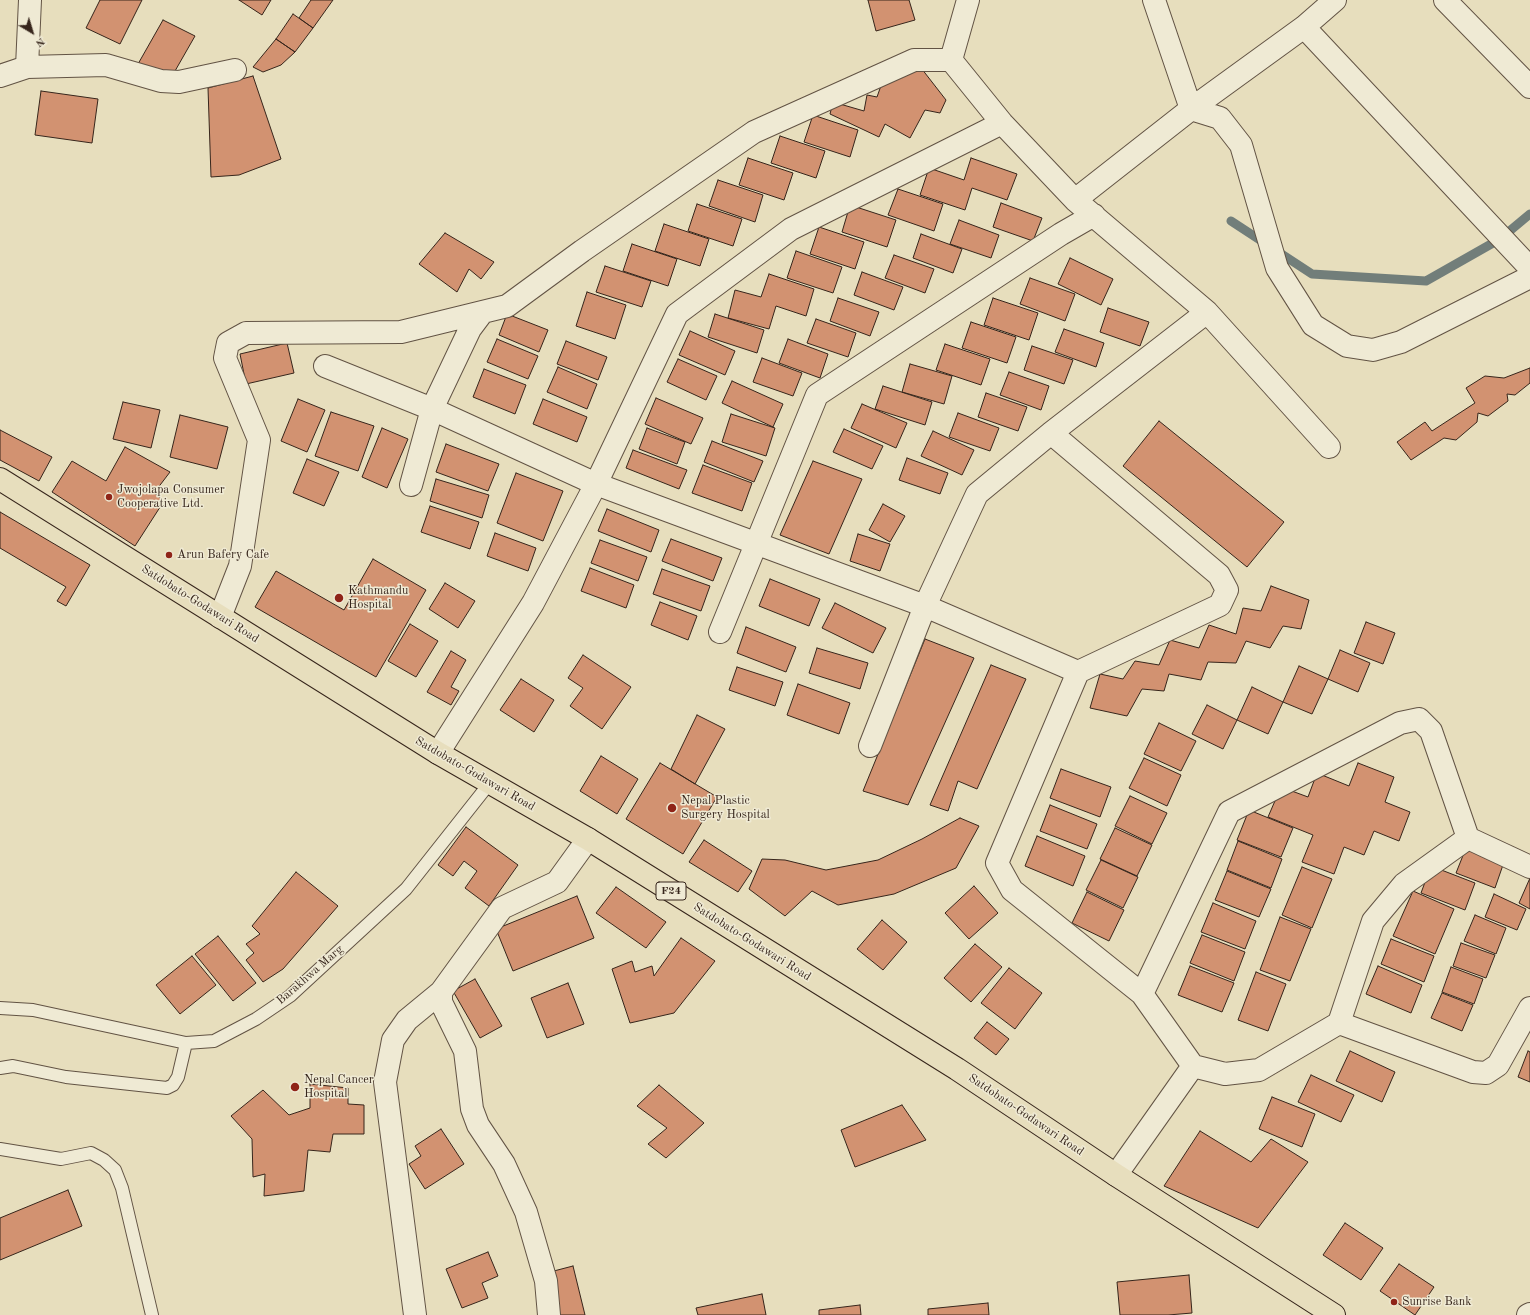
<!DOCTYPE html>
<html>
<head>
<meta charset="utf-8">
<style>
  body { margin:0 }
  #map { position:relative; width:1530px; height:1315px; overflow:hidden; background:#e7debd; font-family:"Old Standard TT",serif }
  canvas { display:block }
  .north { position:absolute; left:12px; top:12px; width:40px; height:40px; -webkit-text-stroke:3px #efead4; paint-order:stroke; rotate:142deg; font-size:11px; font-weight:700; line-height:16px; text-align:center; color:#36251b }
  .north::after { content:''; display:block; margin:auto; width:14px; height:18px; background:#36251b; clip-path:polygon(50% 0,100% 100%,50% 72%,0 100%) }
</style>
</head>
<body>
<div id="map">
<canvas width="1530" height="1315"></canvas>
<div class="north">N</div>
</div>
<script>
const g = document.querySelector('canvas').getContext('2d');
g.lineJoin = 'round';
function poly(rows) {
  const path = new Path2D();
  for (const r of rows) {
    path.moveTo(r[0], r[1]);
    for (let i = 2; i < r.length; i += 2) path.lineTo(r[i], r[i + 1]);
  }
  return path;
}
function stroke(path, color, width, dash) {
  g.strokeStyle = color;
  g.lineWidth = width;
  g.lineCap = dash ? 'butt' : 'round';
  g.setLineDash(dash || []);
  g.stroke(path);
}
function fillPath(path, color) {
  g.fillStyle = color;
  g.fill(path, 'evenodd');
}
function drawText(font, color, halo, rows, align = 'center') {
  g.font = font + ' "Old Standard TT",serif';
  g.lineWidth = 3;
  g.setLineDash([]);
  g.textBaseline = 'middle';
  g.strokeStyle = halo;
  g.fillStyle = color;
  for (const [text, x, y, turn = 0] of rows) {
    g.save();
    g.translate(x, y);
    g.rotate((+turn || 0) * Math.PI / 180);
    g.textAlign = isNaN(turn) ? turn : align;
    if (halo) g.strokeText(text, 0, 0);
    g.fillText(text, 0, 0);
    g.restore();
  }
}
const stream = poly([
  [1231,221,1312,274,1426,281,1500,239,1530,214]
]);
const building = poly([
  [100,0,142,0,120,44,86,28,100,0],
  [239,0,271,0,262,15,239,0],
  [311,0,333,0,313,28,299,18,311,0],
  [868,0,909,0,915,20,876,31,868,0],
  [293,14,313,28,295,52,276,39,293,14],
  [163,20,195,36,171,78,138,64,163,20],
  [276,39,295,52,281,65,263,72,253,67,276,39],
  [918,64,946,100,940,113,925,110,910,138,885,124,879,137,830,114,833,102,864,111,867,95,877,97,883,80,918,64],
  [253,76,281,159,239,175,211,177,208,88,253,76],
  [41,91,98,99,92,143,35,135,41,91],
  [813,115,858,130,850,157,804,142,813,115],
  [780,136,825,151,816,178,771,163,780,136],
  [748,158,793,173,784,200,739,185,748,158],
  [971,158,1017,174,1007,200,972,188,965,210,920,195,929,168,964,180,971,158],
  [718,180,763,195,755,222,709,206,718,180],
  [898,189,943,204,934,231,888,215,898,189],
  [1001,203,1042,218,1033,241,993,227,1001,203],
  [697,204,742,219,733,246,688,231,697,204],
  [850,205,896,220,887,247,842,232,850,205],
  [959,220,999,235,991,258,950,244,959,220],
  [664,224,709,239,700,266,655,251,664,224],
  [819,227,864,242,855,269,810,254,819,227],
  [445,233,494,262,481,279,469,269,457,292,419,264,445,233],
  [921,234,962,249,953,273,913,258,921,234],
  [632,244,677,259,668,286,623,271,632,244],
  [796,251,842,267,833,293,787,278,796,251],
  [894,255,934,269,925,293,885,278,894,255],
  [1070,258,1113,279,1101,305,1058,284,1070,258],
  [605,266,651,281,642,307,596,292,605,266],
  [862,272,903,287,894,310,854,295,862,272],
  [769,274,814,289,806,316,776,306,769,329,728,318,735,290,761,297,769,274],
  [1030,278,1075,294,1065,321,1020,304,1030,278],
  [587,292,626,305,615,339,576,326,587,292],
  [838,298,879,312,870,336,830,321,838,298],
  [993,298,1038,313,1029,340,984,325,993,298],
  [1108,308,1149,322,1140,346,1100,332,1108,308],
  [507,314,548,330,539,352,499,335,507,314],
  [715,314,764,330,757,353,708,337,715,314],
  [816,319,856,333,848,357,807,343,816,319],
  [971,322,1016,337,1007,363,962,348,971,322],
  [1064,329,1104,343,1096,367,1055,352,1064,329],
  [690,331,735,351,725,375,679,355,690,331],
  [497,339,538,356,528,379,487,362,497,339],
  [788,339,828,354,820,378,779,363,788,339],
  [566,341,607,357,598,380,557,364,566,341],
  [287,343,294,373,246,384,240,354,287,343],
  [945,344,990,359,981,385,936,370,945,344],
  [1032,346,1073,360,1064,384,1024,370,1032,346],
  [762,358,802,373,793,396,753,382,762,358],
  [678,359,717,376,706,400,667,382,678,359],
  [910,364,952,376,944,404,902,392,910,364],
  [558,367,597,384,587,409,547,392,558,367],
  [1530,368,1530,383,1515,395,1507,394,1508,401,1488,416,1478,413,1477,422,1456,440,1444,438,1411,460,1397,442,1425,422,1432,431,1475,403,1466,388,1485,376,1504,378,1530,368],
  [484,369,526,385,515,414,473,397,484,369],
  [1009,372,1049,386,1041,410,1000,395,1009,372],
  [732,381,783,404,773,427,722,403,732,381],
  [883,386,932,402,925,425,875,409,883,386],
  [986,393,1027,407,1018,431,978,417,986,393],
  [656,398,703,418,691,444,645,424,656,398],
  [298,399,325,410,307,452,281,441,298,399],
  [543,399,587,417,577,442,533,424,543,399],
  [123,402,160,410,151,448,113,439,123,402],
  [862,404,907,423,896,448,851,428,862,404],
  [331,412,374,426,358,471,315,456,331,412],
  [958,413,999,428,990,451,949,437,958,413],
  [731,414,775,428,766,456,722,442,731,414],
  [180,415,228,427,217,469,170,457,180,415],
  [1159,421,1284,522,1247,567,1123,466,1159,421],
  [382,428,408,439,387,488,362,477,382,428],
  [647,428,685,442,677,464,639,449,647,428],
  [844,429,883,446,872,469,833,452,844,429],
  [0,430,52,457,39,481,0,460,0,430],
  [933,431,974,450,962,475,921,456,933,431],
  [712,441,763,461,754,482,704,462,712,441],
  [446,444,499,464,488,491,436,472,446,444],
  [125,447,170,472,154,493,164,501,135,546,52,492,72,461,106,481,125,447],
  [633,450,687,470,679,489,626,468,633,450],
  [907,458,948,473,940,494,899,480,907,458],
  [307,459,339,472,324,506,293,493,307,459],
  [813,461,862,479,829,554,780,535,813,461],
  [703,465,752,483,742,511,692,493,703,465],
  [516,473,563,491,543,541,497,523,516,473],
  [436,479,489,495,482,518,430,501,436,479],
  [883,504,905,516,890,542,869,530,883,504],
  [430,506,479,522,470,549,421,532,430,506],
  [607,509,659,530,651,552,598,531,607,509],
  [0,512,90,565,66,606,57,601,66,587,0,548,0,512],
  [495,533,536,548,528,571,487,556,495,533],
  [858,534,890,544,880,571,850,561,858,534],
  [671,539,722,558,713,581,662,561,671,539],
  [600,540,647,557,638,581,591,563,600,540],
  [373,559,426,590,376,677,255,607,276,571,344,610,373,559],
  [590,568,634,585,626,608,581,591,590,568],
  [662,569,710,586,701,611,653,594,662,569],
  [770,579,820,599,809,626,759,606,770,579],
  [445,583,475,601,458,628,429,609,445,583],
  [1271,586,1309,600,1301,629,1283,626,1270,648,1246,641,1236,663,1208,662,1201,680,1169,674,1164,691,1142,689,1127,716,1090,708,1100,674,1123,679,1135,661,1159,665,1170,640,1199,648,1209,625,1236,634,1243,608,1261,611,1271,586],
  [660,602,697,616,688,640,651,625,660,602],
  [835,603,886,628,873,653,822,628,835,603],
  [1366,622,1395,633,1383,664,1354,653,1366,622],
  [410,624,438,641,416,677,388,661,410,624],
  [746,627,796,647,786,672,737,653,746,627],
  [925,639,974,658,908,805,863,791,925,639],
  [817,648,868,663,860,689,809,673,817,648],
  [1340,650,1370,663,1358,692,1328,679,1340,650],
  [451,651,466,660,451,687,459,691,451,705,427,692,451,651],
  [583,655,631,687,602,729,570,706,583,688,568,678,583,655],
  [991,665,1026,679,977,789,958,781,948,811,930,805,991,665],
  [1299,666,1328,679,1312,714,1283,702,1299,666],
  [737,667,783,682,775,706,729,690,737,667],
  [521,679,554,700,534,732,500,710,521,679],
  [798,684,850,703,839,734,787,715,798,684],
  [1252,687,1283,702,1268,734,1237,720,1252,687],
  [1207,705,1237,720,1223,749,1192,734,1207,705],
  [697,715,725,729,695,784,671,769,697,715],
  [1159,723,1196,741,1181,771,1144,754,1159,723],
  [601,756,638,779,617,814,580,791,601,756],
  [1144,758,1181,775,1167,806,1129,788,1144,758],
  [660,763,717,797,683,854,626,819,660,763],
  [1358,763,1394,777,1385,802,1410,812,1399,841,1374,831,1364,855,1344,847,1334,874,1302,862,1313,835,1268,817,1281,787,1308,797,1317,773,1349,786,1358,763],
  [1061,769,1111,787,1100,817,1050,798,1061,769],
  [1130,796,1167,813,1152,844,1115,826,1130,796],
  [1050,805,1097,824,1087,849,1040,831,1050,805],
  [1249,810,1293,828,1281,857,1237,840,1249,810],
  [960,818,979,826,956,868,894,894,838,905,812,891,785,916,749,889,762,859,785,860,826,870,878,860,922,839,960,818],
  [466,827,518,865,489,906,465,888,477,871,464,861,453,876,438,865,466,827],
  [1115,828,1152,845,1137,876,1100,859,1115,828],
  [1037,836,1085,856,1073,886,1025,866,1037,836],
  [704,840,752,871,738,892,689,862,704,840],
  [1238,841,1282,859,1271,888,1227,870,1238,841],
  [1466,848,1504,862,1495,888,1456,873,1466,848],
  [1101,860,1138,877,1123,908,1086,890,1101,860],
  [1431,866,1475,883,1465,910,1421,893,1431,866],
  [1302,867,1332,879,1312,928,1282,915,1302,867],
  [1227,871,1271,889,1259,917,1215,900,1227,871],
  [296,872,338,906,283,969,263,982,246,960,254,953,246,944,260,934,252,926,296,872],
  [1530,878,1530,909,1519,903,1530,878],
  [974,886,998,913,969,939,945,913,974,886],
  [616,887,666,922,646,948,596,913,616,887],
  [1413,891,1454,909,1435,954,1393,936,1413,891],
  [1087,892,1124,910,1109,941,1072,923,1087,892],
  [1494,894,1526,909,1517,930,1485,917,1494,894],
  [577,896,594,938,513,971,496,929,577,896],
  [1213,903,1256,921,1245,949,1201,932,1213,903],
  [1475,915,1506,928,1496,954,1464,941,1475,915],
  [1280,917,1311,929,1290,981,1260,970,1280,917],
  [882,920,907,942,883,970,857,949,882,920],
  [1202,935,1245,952,1234,981,1190,963,1202,935],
  [218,936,256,983,233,1001,195,954,218,936],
  [681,938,715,961,674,1013,630,1023,612,969,632,961,635,972,652,966,654,976,681,938],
  [1391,939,1434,956,1424,982,1381,964,1391,939],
  [1461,943,1495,955,1486,978,1453,966,1461,943],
  [975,944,1002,967,971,1002,944,978,975,944],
  [192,956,216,985,180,1014,156,985,192,956],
  [1190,966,1234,983,1222,1012,1178,995,1190,966],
  [1378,966,1422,985,1411,1013,1366,994,1378,966],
  [1451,967,1483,979,1474,1004,1442,992,1451,967],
  [1009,968,1042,993,1015,1029,981,1003,1009,968],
  [1256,972,1286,984,1268,1031,1238,1020,1256,972],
  [475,979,502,1026,480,1038,453,991,475,979],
  [568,983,584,1024,547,1038,531,998,568,983],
  [1442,993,1473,1005,1462,1031,1431,1018,1442,993],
  [987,1022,1009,1039,996,1055,974,1038,987,1022],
  [1350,1051,1395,1072,1382,1102,1336,1081,1350,1051],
  [1528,1051,1530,1052,1530,1082,1518,1077,1528,1051],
  [1311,1075,1354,1095,1341,1122,1298,1102,1311,1075],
  [310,1084,348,1088,348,1104,364,1105,364,1134,333,1134,330,1152,308,1150,304,1191,264,1196,265,1174,253,1177,252,1139,231,1116,263,1090,289,1115,310,1108,310,1084],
  [659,1085,704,1123,666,1158,648,1144,667,1128,637,1106,659,1085],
  [1272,1097,1315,1114,1302,1147,1259,1129,1272,1097],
  [902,1105,926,1140,855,1167,841,1130,902,1105],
  [441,1129,464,1164,425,1189,409,1164,421,1156,415,1146,441,1129],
  [1200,1131,1251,1162,1271,1139,1308,1162,1258,1228,1164,1186,1200,1131],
  [68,1190,82,1226,0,1260,0,1218,68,1190],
  [1345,1223,1383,1248,1361,1280,1323,1255,1345,1223],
  [488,1252,498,1276,482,1283,488,1298,462,1308,446,1269,488,1252],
  [1399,1264,1434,1287,1415,1315,1380,1291,1399,1264],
  [573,1266,585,1315,560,1315,550,1272,573,1266],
  [1189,1275,1192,1313,1168,1315,1120,1315,1117,1282,1189,1275],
  [762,1294,766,1315,698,1315,696,1308,762,1294],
  [988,1303,989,1315,928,1315,928,1309,988,1303],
  [860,1305,861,1315,819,1315,819,1310,860,1305]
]);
const service = poly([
  [0,1008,33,1010,186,1043,214,1041,256,1019,290,996,406,889,489,784],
  [0,1068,13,1066,66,1077,167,1088,173,1085,178,1077,186,1043],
  [0,1149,61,1159,91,1153,104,1160,115,1170,122,1188,152,1315]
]);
const minor = poly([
  [1154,0,1191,109,1220,118,1241,145,1277,268,1313,325,1347,346,1373,350,1401,342,1530,277],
  [1445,0,1530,87],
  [1304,27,1530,268],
  [951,60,968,0],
  [27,67,30,0],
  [0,76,27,67,106,65,161,81,179,82,235,70],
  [1075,200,1191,109,1304,27,1335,0],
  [325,366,432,409,596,484,925,606,870,746],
  [1051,433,1219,575,1227,590,1220,605,1078,672,997,863,1012,890,1142,994],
  [411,485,432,409,470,329,482,313],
  [220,617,240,566,259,440,225,358,228,343,246,333,401,332,507,306,582,251,754,132,914,60,951,60,1002,123,1075,200,1207,312,1329,447],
  [720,632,817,395,1061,234,1094,215],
  [1078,672,925,606,977,494,1051,433,1207,312],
  [438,753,533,603,596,484,677,314,791,229,1002,123],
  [1468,838,1404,884,1373,921,1339,1023,1259,1070,1225,1074,1193,1066,1142,994,1229,812,1400,723,1419,719,1431,731,1468,838,1530,867],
  [1339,1023,1473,1072,1486,1073,1498,1065,1530,1008],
  [1116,1175,1193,1066],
  [415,1315,385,1082,393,1040,407,1020,441,992],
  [549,1315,546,1281,526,1212,504,1164,478,1125,472,1109,465,1051,441,1002,441,992,502,908,557,882,588,839],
  [1528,1315,1530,1314]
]);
const primary = poly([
  [0,479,438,753,588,839,957,1069,1116,1175,1334,1315]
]);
const markers = [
  [109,497,4,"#8f2418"],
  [169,555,4,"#8f2418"],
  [339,598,5,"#8f2418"],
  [672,808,5,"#8f2418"],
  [295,1087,5,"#8f2418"],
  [1394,1302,4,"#8f2418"]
];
const shields = [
  [671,891,30]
];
const shieldNames = [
  ["F24",671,891]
];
const poiNames = [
  ["Jwojolapa Consumer",117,490],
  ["Cooperative Ltd.",117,504],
  ["Arun Bafery Cafe",177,555],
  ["Kathmandu",348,591],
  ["Hospital",348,605],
  ["Nepal Plastic",681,801],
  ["Surgery Hospital",681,815],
  ["Nepal Cancer",304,1080],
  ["Hospital",304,1094],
  ["Sunrise Bank",1402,1302]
];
const streetNames = [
  ["Satdobato-Godawari Road",200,604,32],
  ["Satdobato-Godawari Road",475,774,30],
  ["Satdobato-Godawari Road",752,942,32],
  ["Barakhwa Marg",310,975,-41],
  ["Satdobato-Godawari Road",1026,1115,34]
];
stroke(stream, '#727e7a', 9);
fillPath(building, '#d29271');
stroke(building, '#36251b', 1);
stroke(service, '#625344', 14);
stroke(minor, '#625344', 24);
stroke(primary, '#36251b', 24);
stroke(service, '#efead4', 12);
stroke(minor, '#efead4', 22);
stroke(primary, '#e7debd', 22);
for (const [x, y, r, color] of markers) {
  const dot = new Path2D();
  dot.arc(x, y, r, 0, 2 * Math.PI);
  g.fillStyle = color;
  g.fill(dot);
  stroke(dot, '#efead4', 1.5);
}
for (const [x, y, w] of shields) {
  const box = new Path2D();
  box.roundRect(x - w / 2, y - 9, w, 18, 3);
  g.fillStyle = '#efead4';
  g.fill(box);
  stroke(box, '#36251b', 1);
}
drawText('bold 11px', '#36251b', null, shieldNames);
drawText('12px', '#36251b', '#efead4', poiNames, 'left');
drawText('12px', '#36251b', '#efead4', streetNames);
</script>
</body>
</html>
